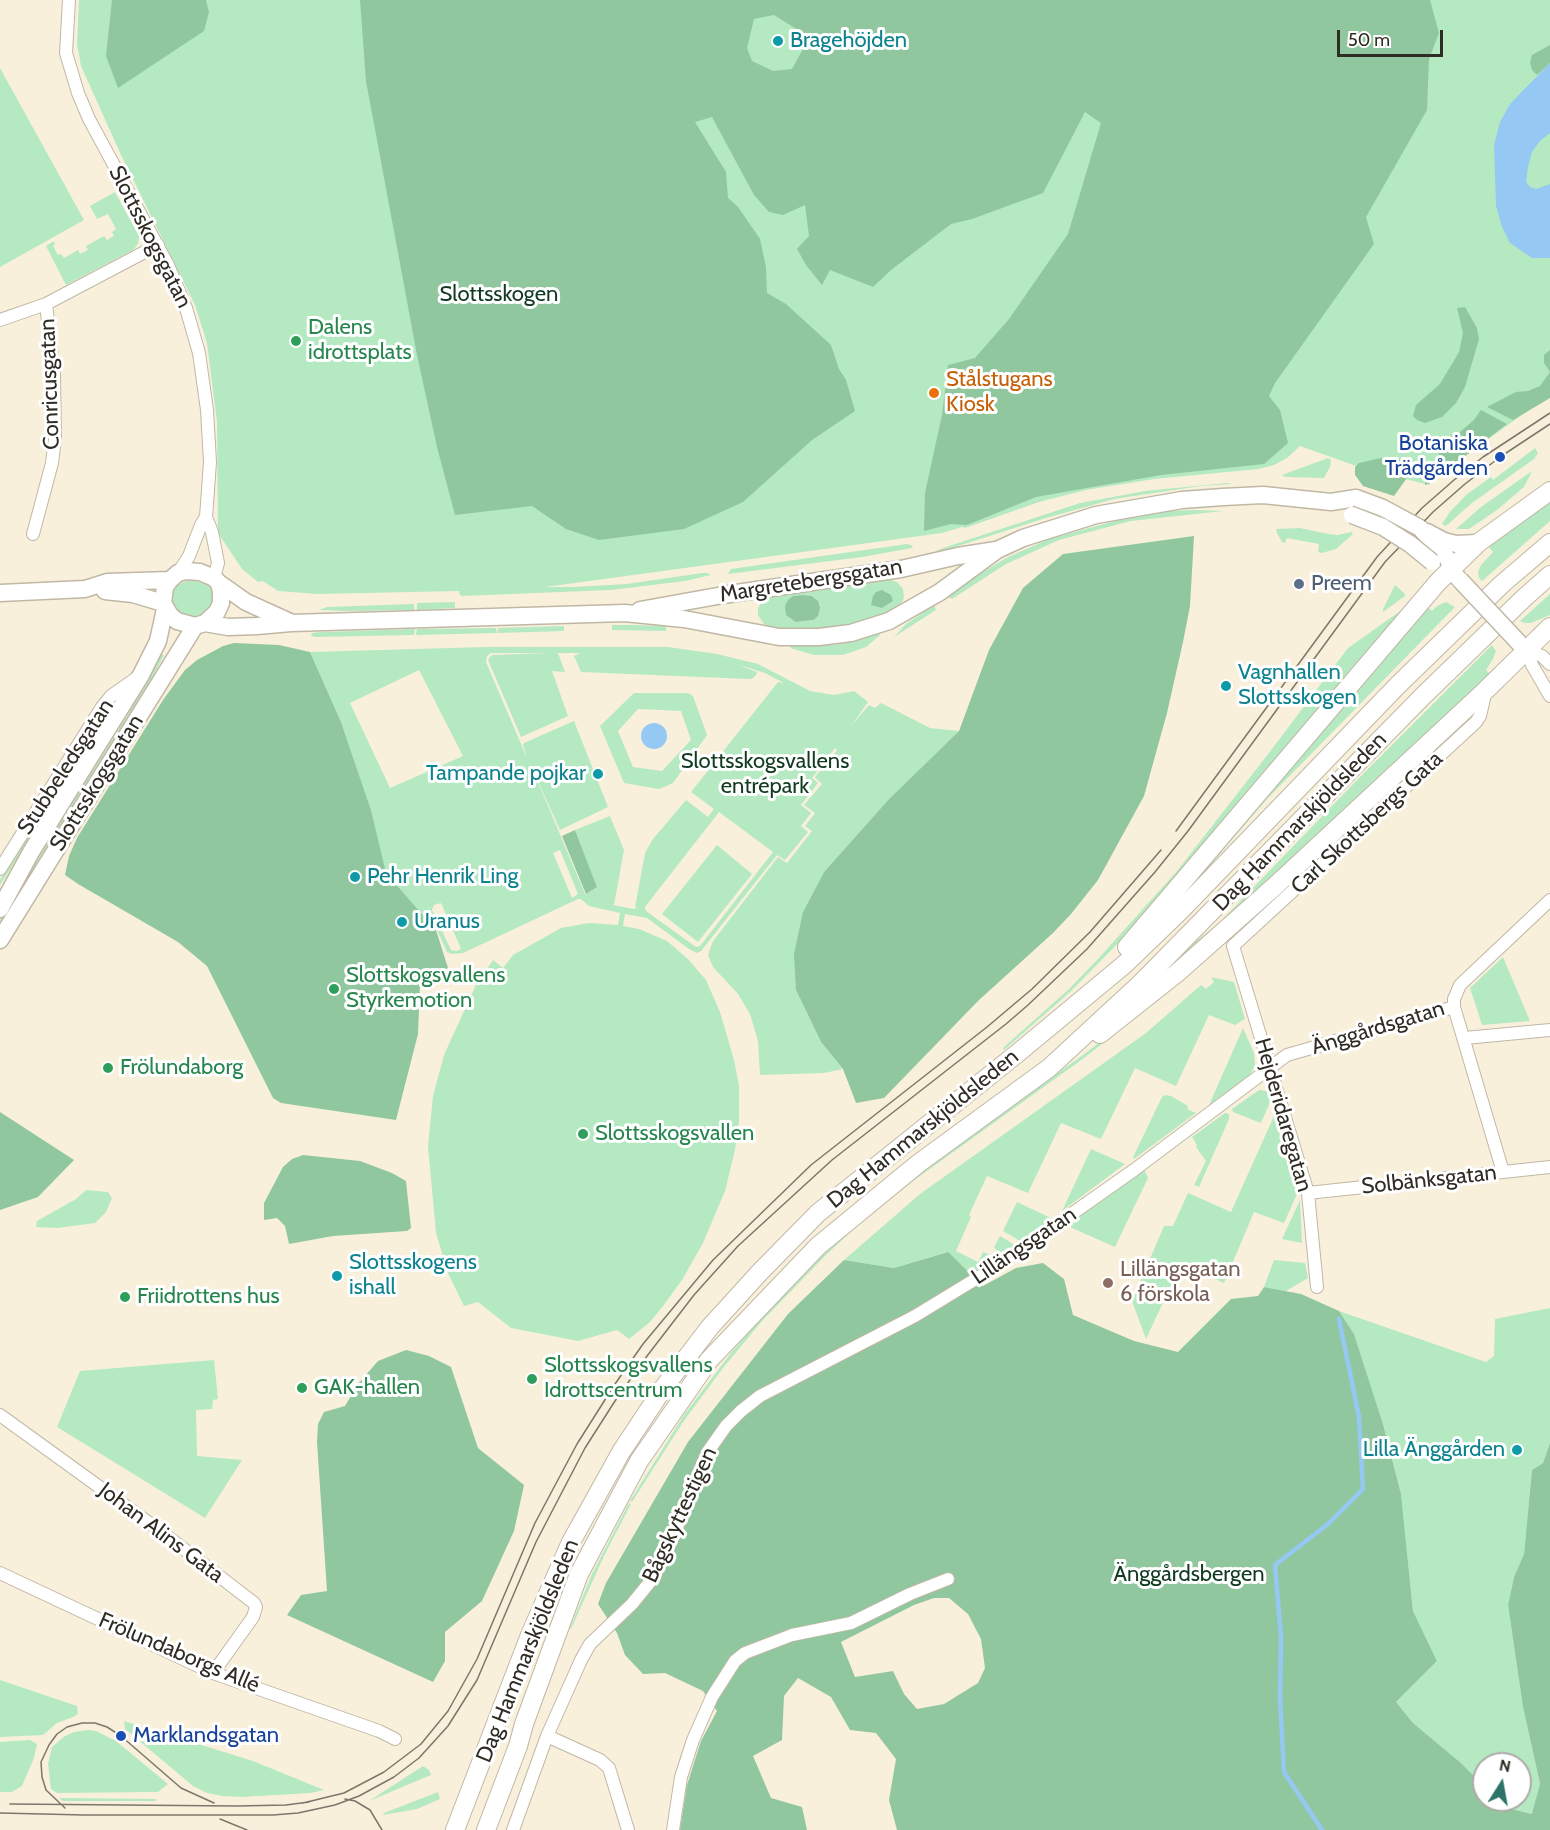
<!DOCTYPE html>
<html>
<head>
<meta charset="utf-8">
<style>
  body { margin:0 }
  #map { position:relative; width:1550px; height:1830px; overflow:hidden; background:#f9f0dc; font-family:Cabin,sans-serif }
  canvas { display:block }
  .north { position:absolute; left:1472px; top:1752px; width:60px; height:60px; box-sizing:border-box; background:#fff; border:2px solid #acaba7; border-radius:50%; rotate:11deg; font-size:16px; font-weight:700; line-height:24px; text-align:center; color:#2f2c24 }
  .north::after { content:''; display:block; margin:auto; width:21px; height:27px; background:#2d7368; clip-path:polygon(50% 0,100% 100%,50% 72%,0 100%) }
  .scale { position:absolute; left:1337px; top:30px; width:106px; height:27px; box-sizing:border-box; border:3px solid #2f2c24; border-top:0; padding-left:8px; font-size:18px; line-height:21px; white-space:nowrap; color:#2f2c24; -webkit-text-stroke:4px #fff; paint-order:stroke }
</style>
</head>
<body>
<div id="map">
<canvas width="1550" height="1830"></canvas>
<div class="north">N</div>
<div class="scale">50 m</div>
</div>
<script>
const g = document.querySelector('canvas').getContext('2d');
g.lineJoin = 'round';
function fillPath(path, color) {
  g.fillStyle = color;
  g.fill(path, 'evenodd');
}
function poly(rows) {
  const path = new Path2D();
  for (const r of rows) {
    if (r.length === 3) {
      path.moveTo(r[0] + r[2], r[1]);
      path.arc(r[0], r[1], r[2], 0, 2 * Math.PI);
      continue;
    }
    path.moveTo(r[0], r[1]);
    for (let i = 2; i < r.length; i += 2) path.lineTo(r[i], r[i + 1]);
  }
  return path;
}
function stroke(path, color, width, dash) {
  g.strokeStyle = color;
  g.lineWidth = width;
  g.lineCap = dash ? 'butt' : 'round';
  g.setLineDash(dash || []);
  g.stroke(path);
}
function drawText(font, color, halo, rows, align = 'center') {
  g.font = font + ' Cabin,sans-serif';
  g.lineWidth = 6;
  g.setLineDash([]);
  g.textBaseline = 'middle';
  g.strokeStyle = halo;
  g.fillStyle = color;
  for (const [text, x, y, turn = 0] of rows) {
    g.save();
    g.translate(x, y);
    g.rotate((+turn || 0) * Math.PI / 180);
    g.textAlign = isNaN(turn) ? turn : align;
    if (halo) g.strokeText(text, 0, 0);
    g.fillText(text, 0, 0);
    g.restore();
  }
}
const green = poly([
  [79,0,1550,0,1550,395,1425,484,1362,468,1300,446,1287,458,1274,465,1259,469,1154,479,1086,490,1039,502,965,528,962,527,942,533,545,587,574,587,627,584,702,573,707,573,711,575,685,581,611,590,462,596,460,595,459,591,317,594,278,591,263,581,258,582,242,569,218,533,217,422,207,343,195,305,121,155,81,66,77,44],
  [0,68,84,220,0,267],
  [115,192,139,236,138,244,133,250,66,285,46,246,54,241,55,244,53,246,58,255,61,254,64,258,78,250,80,254,88,250,86,246,104,236,107,240,114,236,112,232,116,229,108,214,97,219,90,206],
  [1535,448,1538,453,1534,459,1472,503,1446,526,1442,524,1449,513,1466,495,1491,477,1493,480],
  [1328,458,1331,460,1330,467,1324,478,1285,477,1282,475],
  [1532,471,1524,487,1497,510,1469,529,1456,529,1481,507],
  [1227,483,1232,484,1201,486,1114,499,1046,518,936,553,936,551,943,548,1080,503,1145,491],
  [1550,501,1550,521,1482,581,1479,578,1478,572,1481,565,1493,552,1487,545],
  [1194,510,1223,511,1131,521,1059,540,1006,564,952,599,948,597,948,595,976,576,1008,557,1049,539,1122,519,1170,511],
  [1300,528,1328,534,1338,535,1352,532,1353,534,1336,549,1322,553,1318,552,1319,544,1287,538,1285,543,1282,542,1277,533,1276,529],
  [907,544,913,546,912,548,862,557,728,574,731,569],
  [888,579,897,582,903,589,904,598,900,606,883,615,849,626,796,631,769,628,764,624,758,615,758,608,763,600,773,595],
  [803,595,812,596,818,601,818,616,814,620,796,622],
  [193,580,209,586,213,591,215,600,206,615,198,617,180,612,174,607,171,601,172,592,176,587,183,582],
  [1395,585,1405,594,1405,596,1383,612,1383,609],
  [1550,594,1550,615,1531,623,1524,623,1520,621],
  [455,602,455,608,417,610,417,603],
  [1446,602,1455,607,1267,799,1201,876,1198,876,1428,607,1432,611,1437,606],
  [414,604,414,610,345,611,319,610,327,607],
  [934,605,936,610,894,637,906,624],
  [1406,607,1136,925,1070,992,1004,1050,1003,1048,1069,989,1098,959,1177,871,1272,749,1348,648],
  [612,625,633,625,666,626,666,631,612,630],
  [564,626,564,631,498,633,498,628],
  [496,628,497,633,416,635,417,629],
  [415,629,414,635,315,637,311,636,312,633,322,632],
  [879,633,880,635,866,647,843,655,814,655,790,648,791,645,835,645,856,641],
  [1492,645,1496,651,1493,659,1486,670,1489,673,1488,677,1242,908,1181,959,1179,958,1186,949,1220,922,1360,777],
  [485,647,668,647,717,654,758,664,810,691,834,695,854,691,868,702,851,726,869,705,875,708,881,703,930,728,959,731,889,799,824,872,803,912,796,990,821,1042,843,1069,824,1073,760,1075,758,1041,750,1014,738,994,713,967,708,955,713,941,778,857,787,863,812,831,805,826,815,813,804,805,822,784,815,777,837,750,835,748,812,778,818,783,801,805,811,813,801,826,808,832,785,860,777,855,701,951,697,953,689,949,647,918,625,914,623,926,639,929,667,941,688,959,706,980,720,1012,734,1060,739,1086,739,1122,735,1150,725,1191,703,1243,682,1280,663,1306,650,1322,629,1339,617,1330,578,1341,511,1328,478,1302,464,1306,448,1273,436,1233,428,1146,433,1096,444,1055,476,985,493,960,503,968,513,955,561,928,589,923,618,925,620,913,589,906,581,899,578,899,463,953,452,954,447,952,437,930,393,882,384,868,371,810,341,722,310,652],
  [491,653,551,653,492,655,488,660,521,737,568,716,552,671,565,672,558,653,580,653,574,656,581,672,748,679,752,679,756,675,757,672,736,664,765,673,784,683,778,682,691,792,714,809,708,817,686,800,653,839,645,853,635,907,637,908,634,909,597,902,614,905,624,850,610,816,575,830,597,887,586,894,586,896,532,768,560,830,608,807,574,721,524,743,523,745,527,758,486,662,487,656],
  [419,670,463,756,390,788,350,703],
  [719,812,773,852,700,946,696,947,657,919,646,911,645,907],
  [560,850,578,894,572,898,553,853],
  [441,903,461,949,457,951,451,950,432,910,434,905],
  [161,654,164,655,145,691,0,922,0,916,127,716],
  [634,693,688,693,693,696,707,735,673,783,659,789,624,783,600,726],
  [638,709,681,711,691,740,662,771,633,767,618,731],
  [119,698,57,797,0,885,0,880,4,873,113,701],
  [717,845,752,874,698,942,662,914],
  [1503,957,1530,1021,1482,1025,1470,988],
  [1211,977,1234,982,1245,1019,1235,1025,1209,1015,1176,1086,1135,1068,1101,1139,1061,1123,1028,1193,987,1176,969,1215,971,1217,956,1251,978,1262,983,1252,994,1256,995,1261,971,1274,947,1252,894,1268,844,1260,920,1194,1146,1033,1201,985,1206,989,1214,982],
  [1155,999,1157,1001,1084,1058,913,1181,857,1226,827,1254,762,1321,723,1368,683,1422,632,1502,630,1501,684,1415,731,1353,758,1322,827,1251,892,1194,1087,1052],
  [1243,1028,1254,1053,1255,1065,1250,1075,1209,1105],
  [1259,1090,1267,1091,1271,1100,1261,1123,1233,1112,1232,1109],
  [1165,1095,1171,1096,1188,1106,1187,1109,1196,1113,1134,1159,1133,1157,1162,1097],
  [1225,1113,1229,1114,1229,1119,1199,1187,1194,1185,1206,1161,1196,1147,1197,1145,1192,1137],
  [1274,1116,1298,1192,1284,1223,1254,1212,1224,1283,1181,1264,1146,1339,1132,1301,1164,1226,1173,1226,1188,1193,1231,1212],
  [1091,1149,1125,1164,1062,1211],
  [1143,1167,1148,1178,1115,1247,1072,1228,1069,1223],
  [86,1190,108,1192,112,1198,106,1212,95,1223,57,1228,36,1227,37,1221,76,1199],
  [1300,1200,1302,1243,1282,1239],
  [1017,1202,1053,1219,1022,1242,1003,1231],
  [1000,1236,1015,1245,1001,1256,994,1247],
  [1274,1260,1305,1263,1308,1278,1286,1291,1264,1287],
  [1550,1308,1550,1443,1543,1463,1532,1470,1524,1554,1514,1577,1508,1605,1523,1707,1540,1785,1533,1814,1504,1807,1497,1800,1520,1800,1520,1764,1484,1764,1484,1786,1461,1763,1413,1723,1396,1702,1437,1661,1413,1611,1401,1494,1383,1424,1354,1334,1339,1311,1486,1362,1494,1356,1495,1319],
  [214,1360,218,1399,213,1400,212,1409,196,1410,197,1456,242,1460,205,1518,57,1427,80,1371],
  [629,1503,631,1504,604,1556,571,1629,570,1628,592,1574],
  [0,1680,77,1706,78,1714,73,1717,57,1723,43,1735,0,1737],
  [124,1721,253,1761,324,1790,310,1793,242,1797,222,1796,207,1793,193,1786,125,1729],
  [89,1730,96,1731,116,1741,168,1784,158,1792,57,1793,51,1789,48,1764,52,1747,65,1736,74,1732],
  [30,1740,37,1744,34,1758,22,1786,12,1792,0,1792,0,1742],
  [423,1766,429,1770,431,1775,369,1801],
  [438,1792,440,1799,417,1809,383,1815,384,1813],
  [59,1798,156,1799,156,1801,63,1801]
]);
const forest = poly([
  [112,0,206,0,209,12,204,31,118,88,106,56],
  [360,0,1430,0,1439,33,1429,59,1427,110,1366,217,1374,244,1275,383,1269,396,1280,410,1288,443,1264,464,1161,475,1036,497,967,525,951,524,924,531,925,493,942,415,948,365,975,358,1009,319,1068,234,1101,123,1085,112,1043,193,972,219,951,224,891,270,873,287,830,270,822,285,806,265,797,249,809,236,805,205,783,215,769,212,754,195,712,117,695,122,726,172,728,198,738,207,760,239,766,267,767,293,786,304,831,345,839,369,846,380,855,411,812,440,743,502,684,529,599,540,566,529,532,506,455,515,437,447,417,355,366,81],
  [774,15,798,30,804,47,792,69,773,71,752,61,747,48,754,19],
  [1550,45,1550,63,1537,75,1532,70,1530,63,1532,55],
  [1465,307,1477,328,1479,339,1465,387,1456,403,1442,417,1425,423,1417,420,1413,416,1416,405,1440,384,1459,352,1463,333,1457,308],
  [1550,350,1550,398,1513,420,1487,407,1516,392,1528,391,1540,386,1550,372,1544,363,1544,355],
  [1481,410,1507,424,1429,484,1425,485,1425,479,1438,461,1441,440,1460,432,1474,420],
  [1385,457,1392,457,1408,461,1414,468,1394,496,1363,486,1355,475,1355,467,1359,463],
  [1194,536,1190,606,1183,642,1167,713,1144,796,1098,880,1071,914,1053,933,979,1000,884,1098,856,1103,843,1069,821,1042,796,990,794,954,803,912,824,872,889,799,959,731,989,650,1023,588,1063,554],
  [882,590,891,595,893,601,882,608,871,605,873,596,876,592],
  [803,595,812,596,818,601,820,608,818,616,814,620,796,622,786,615,785,606,788,600,793,596],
  [234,643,279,645,310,652,341,722,371,810,386,873,436,930,448,968,420,985,418,1034,396,1120,281,1103,273,1098,207,966,178,942,78,884,65,875,69,856,77,838,163,700,185,670,197,660,223,646],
  [575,830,597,887,586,894,562,836],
  [0,1112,74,1160,38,1197,0,1210],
  [303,1155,360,1161,392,1173,406,1181,411,1228,407,1231,333,1236,289,1244,285,1226,277,1218,264,1220,264,1203,283,1167,292,1159],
  [948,1252,983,1286,1016,1268,1043,1263,1064,1279,1073,1315,1134,1341,1178,1352,1231,1299,1258,1296,1264,1287,1301,1294,1339,1311,1354,1334,1383,1424,1401,1494,1413,1611,1437,1661,1396,1702,1413,1723,1461,1763,1484,1786,1484,1800,1497,1800,1504,1807,1532,1814,1540,1784,1523,1707,1508,1605,1514,1577,1524,1554,1532,1470,1543,1463,1550,1443,1550,1830,897,1830,889,1800,896,1759,876,1733,850,1730,831,1697,798,1678,784,1696,782,1740,753,1756,771,1798,802,1807,807,1830,680,1830,687,1785,701,1741,717,1711,703,1691,665,1673,643,1674,625,1655,617,1633,598,1604,606,1583,688,1442,788,1314,844,1260,894,1268],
  [934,1598,949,1598,968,1614,981,1639,985,1668,978,1683,944,1704,917,1709,904,1694,893,1671,855,1677,841,1642,914,1605],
  [406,1350,429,1356,451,1367,478,1448,524,1485,514,1531,482,1601,445,1632,445,1661,433,1682,287,1615,301,1595,327,1591,317,1442,318,1424,324,1412,345,1406,358,1384,378,1361]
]);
const water = poly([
  [1550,63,1550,133,1540,141,1532,152,1528,167,1526,182,1530,187,1536,189,1550,184,1550,258,1532,258,1510,243,1502,227,1496,206,1494,145,1500,122,1510,104],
  [654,736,13]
]);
const stream = poly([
  [1322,1830,1284,1772,1280,1698,1281,1637,1275,1565,1328,1524,1363,1489,1359,1417,1339,1319]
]);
const street = poly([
  [69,0,66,53,78,93,89,119,168,265,186,308,199,353,207,410,210,462,206,517,212,532,218,563,214,578],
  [0,320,46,304,158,245],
  [33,534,52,463,55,439,54,373,46,304],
  [178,573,189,556,201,525,206,517],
  [1527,650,1532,665,1550,696],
  [1527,650,1542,656,1550,664],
  [0,869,102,707,111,696,138,677],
  [1465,1038,1550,1030],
  [1503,1172,1454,1007,1454,999,1460,985,1550,900],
  [1308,1193,1550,1167],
  [1317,1287,1308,1193,1233,946,1476,722,1480,716,1486,690],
  [0,1415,163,1533,254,1603,256,1607,253,1617,213,1673],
  [0,1573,213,1673,379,1731,395,1739],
  [547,1736,600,1760,609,1768,628,1830],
  [513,1830,547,1736,581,1660,590,1644,632,1604,654,1577,673,1537,707,1453,726,1426,741,1411,760,1396,915,1316,1002,1263,1134,1170,1287,1055,1454,1007],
  [673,1830,681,1777,693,1740,712,1697,735,1661,745,1653,792,1635,851,1623,910,1594,948,1579]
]);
const secondary = poly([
  [1420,528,1448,559,1451,569,1457,577],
  [1427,532,1444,541,1456,544,1478,543],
  [219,583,246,602,290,622],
  [105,591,133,594,163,603],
  [0,593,85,589,107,582,170,580],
  [640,610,723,595,901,569,958,556,996,550],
  [205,623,217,612,221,603,221,592,219,583,214,578,200,572,186,571,178,573,170,580,165,587,163,603,170,615,177,621,195,626,205,623,228,627,257,626,291,623,625,613,684,619,779,637,819,637,851,633,889,621,940,592,997,550,1023,538,1096,515,1182,500,1223,497,1263,495,1331,502,1356,498],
  [0,909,31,852,141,675,158,641,165,609],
  [0,940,195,626]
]);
const primary = poly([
  [1127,947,1438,582,1478,543,1550,491],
  [1100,1034,1177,973,1275,886,1486,690,1550,627],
  [455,1830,530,1635,571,1542,621,1452,664,1387,710,1327,760,1272,818,1213,1019,1052,1125,964,1181,910,1398,685,1502,584,1550,543],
  [486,1830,518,1746,524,1724,579,1574,639,1461,709,1360,818,1246,919,1163,1049,1068,1141,983,1423,696,1524,598,1550,575]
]);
const tram = poly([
  [1176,831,1377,557,1422,508,1454,480,1483,457,1550,413],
  [345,1799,355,1801,370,1810,382,1830],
  [303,1803,344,1793,384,1772,421,1744,448,1711,477,1659,535,1523,577,1444,615,1384,643,1344,713,1260,811,1165,987,1027,1032,989,1090,932,1161,850],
  [10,1804,237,1806,286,1805,309,1802],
  [65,1808,46,1790,42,1777,41,1762,49,1745,57,1734,67,1727,82,1723,95,1723,107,1727,121,1736,181,1788,214,1803],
  [0,1813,84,1815,273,1815,298,1813,335,1805,359,1796,394,1777,419,1758,448,1726,477,1680,536,1542,585,1448,615,1401,647,1356,694,1295,738,1246,832,1160,1006,1024,1028,1005,1087,949,1155,872,1188,831,1385,562,1433,512,1465,484,1500,457,1550,424],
  [220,1819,247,1830]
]);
const secondaryBridge = poly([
  [1356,498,1383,508,1420,528],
  [1352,515,1383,527,1410,544,1432,562],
  [1460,580,1520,644]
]);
const markers = [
  [778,41,6,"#0f9aa8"],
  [296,341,6,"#2e9e5b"],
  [934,393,6,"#e8710a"],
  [1500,457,6,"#1a4fb4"],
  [1299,584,6,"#5c6f8a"],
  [1226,686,6,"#0f9aa8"],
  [598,774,6,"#0f9aa8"],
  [355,877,6,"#0f9aa8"],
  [402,922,6,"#0f9aa8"],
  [334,989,6,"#2e9e5b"],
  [108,1068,6,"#2e9e5b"],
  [583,1134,6,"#2e9e5b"],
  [337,1276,6,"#0f9aa8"],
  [1108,1283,6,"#8d6e63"],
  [125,1297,6,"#2e9e5b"],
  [532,1379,6,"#2e9e5b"],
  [302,1388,6,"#2e9e5b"],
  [1517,1450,6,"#0f9aa8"],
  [121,1736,6,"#1a4fb4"]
];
const cultureNames = [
  ["Bragehöjden",790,41],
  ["Vagnhallen",1238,673],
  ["Slottsskogen",1238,698],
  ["Tampande pojkar",586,774,"right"],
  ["Pehr Henrik Ling",367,877],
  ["Uranus",414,922],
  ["Slottsskogens",349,1263],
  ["ishall",349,1288],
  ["Lilla Änggården",1505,1450,"right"]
];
const streetNames = [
  ["Slottsskogsgatan",150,237,63],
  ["Conricusgatan",50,384,-92],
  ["Margretebergsgatan",811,581,-9],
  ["Stubbeledsgatan",66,767,-57],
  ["Slottsskogsgatan",97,783,-58],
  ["Dag Hammarskjöldsleden",1300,822,-46],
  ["Carl Skottsbergs Gata",1367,823,-43],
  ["Änggårdsgatan",1378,1028,-17],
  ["Hejderidaregatan",1283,1115,74],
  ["Dag Hammarskjöldsleden",923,1129,-39],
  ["Solbänksgatan",1429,1180,-6],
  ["Lillängsgatan",1024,1246,-34],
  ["Bågskyttestigen",680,1515,-65],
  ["Johan Alins Gata",161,1533,37],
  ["Dag Hammarskjöldsleden",528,1651,-68],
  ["Frölundaborgs Allé",179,1653,23]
];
const parkNames = [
  ["Slottsskogen",499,295],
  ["Slottsskogsvallens",765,762],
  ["entrépark",765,787],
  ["Änggårdsbergen",1189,1575]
];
const leisureNames = [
  ["Dalens",308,328],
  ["idrottsplats",308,353],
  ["Slottskogsvallens",346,976],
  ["Styrkemotion",346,1001],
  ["Frölundaborg",120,1068],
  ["Slottsskogsvallen",595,1134],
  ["Friidrottens hus",137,1297],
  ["Slottsskogsvallens",544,1366],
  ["Idrottscentrum",544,1391],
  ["GAK-hallen",314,1388]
];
const foodNames = [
  ["Stålstugans",946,380],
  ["Kiosk",946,405]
];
const transitNames = [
  ["Botaniska",1488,444],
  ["Trädgården",1488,469],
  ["Marklandsgatan",133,1736,"left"]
];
const serviceNames = [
  ["Preem",1311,584]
];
const educationNames = [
  ["Lillängsgatan",1120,1270],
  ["6 förskola",1120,1295]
];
fillPath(green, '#b5e9c2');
fillPath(forest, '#90c79e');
fillPath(water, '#95c9f3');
stroke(stream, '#95c9f3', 4.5);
stroke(street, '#c0b8a5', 14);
stroke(secondary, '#c0b8a5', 19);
stroke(primary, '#c0b8a5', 20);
stroke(street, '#fff', 12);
stroke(secondary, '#fff', 16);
stroke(primary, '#fff', 18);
stroke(tram, '#7c776a', 1.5);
stroke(secondaryBridge, '#c0b8a5', 19, []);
stroke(secondaryBridge, '#fff', 16);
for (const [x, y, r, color] of markers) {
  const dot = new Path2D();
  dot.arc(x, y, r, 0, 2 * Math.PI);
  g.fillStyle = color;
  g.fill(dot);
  stroke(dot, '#fff', 2);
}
drawText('22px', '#0d838f', '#fff', cultureNames, 'left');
drawText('22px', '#2f2c24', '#fff', streetNames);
drawText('22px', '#113b20', '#fff', parkNames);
drawText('22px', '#27864d', '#fff', leisureNames, 'left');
drawText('22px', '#c56008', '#fff', foodNames, 'left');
drawText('22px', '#164399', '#fff', transitNames, 'right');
drawText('22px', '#4e5e75', '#fff', serviceNames, 'left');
drawText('22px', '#785e54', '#fff', educationNames, 'left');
</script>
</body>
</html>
